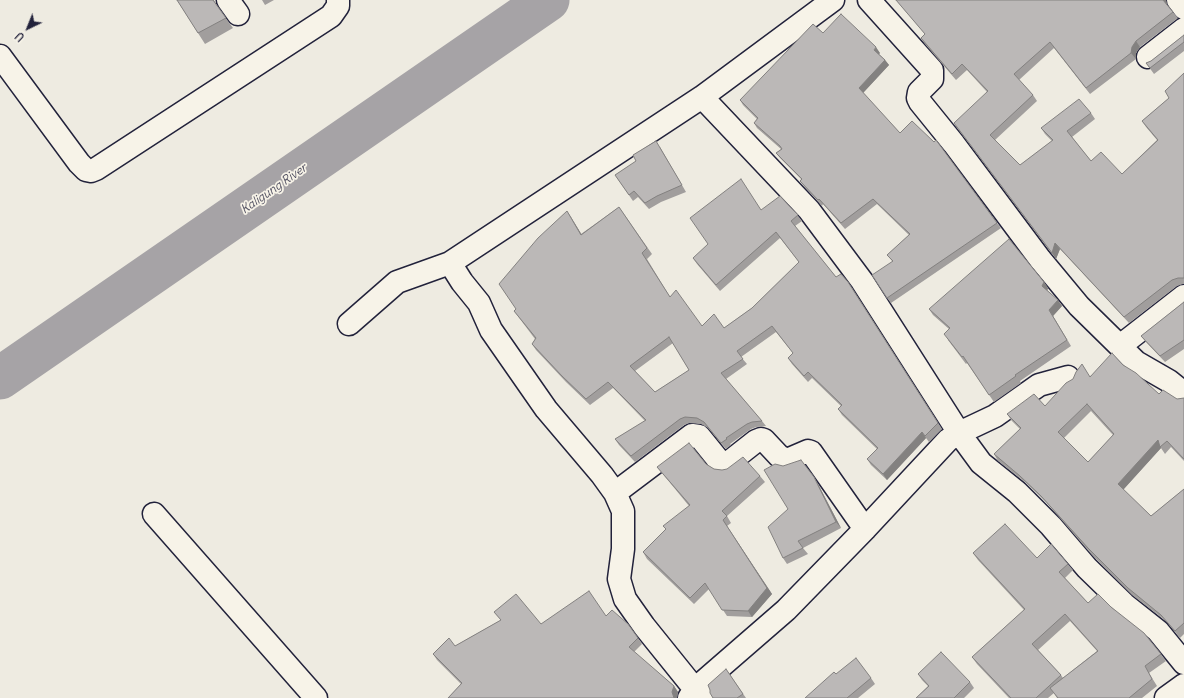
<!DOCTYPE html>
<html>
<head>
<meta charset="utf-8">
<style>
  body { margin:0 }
  #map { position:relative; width:1184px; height:698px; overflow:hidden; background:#eeebe1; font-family:Delius,sans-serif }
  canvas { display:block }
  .north { position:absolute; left:8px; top:8px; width:40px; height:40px; -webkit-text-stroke:3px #f7f3e8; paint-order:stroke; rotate:223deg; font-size:11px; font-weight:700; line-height:16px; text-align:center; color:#22223b }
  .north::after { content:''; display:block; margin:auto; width:14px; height:18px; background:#22223b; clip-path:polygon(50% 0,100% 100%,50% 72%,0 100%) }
</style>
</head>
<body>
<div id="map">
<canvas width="1184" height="698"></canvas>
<div class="north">U</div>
</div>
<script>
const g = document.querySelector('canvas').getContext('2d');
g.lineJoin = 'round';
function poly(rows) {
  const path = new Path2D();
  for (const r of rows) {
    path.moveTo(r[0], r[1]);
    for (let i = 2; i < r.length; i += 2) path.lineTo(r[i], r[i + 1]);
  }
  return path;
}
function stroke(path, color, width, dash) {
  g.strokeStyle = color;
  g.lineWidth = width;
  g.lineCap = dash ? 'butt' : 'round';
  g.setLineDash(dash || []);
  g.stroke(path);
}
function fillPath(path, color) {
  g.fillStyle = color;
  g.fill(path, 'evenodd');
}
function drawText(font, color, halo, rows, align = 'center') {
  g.font = font + ' Delius,sans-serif';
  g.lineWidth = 3.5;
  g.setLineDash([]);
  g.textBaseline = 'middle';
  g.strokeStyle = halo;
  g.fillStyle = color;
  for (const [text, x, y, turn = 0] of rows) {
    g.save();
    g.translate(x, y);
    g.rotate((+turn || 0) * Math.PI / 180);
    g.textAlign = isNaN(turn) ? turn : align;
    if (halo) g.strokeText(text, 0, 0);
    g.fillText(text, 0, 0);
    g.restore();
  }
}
const river = poly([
  [0,378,548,0]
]);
const minor = poly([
  [228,0,238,14],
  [869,0,932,70,932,79,919,92,918,98,920,102,954,144,1040,259,1079,306,1136,362,1169,381,1184,393],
  [1178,0,1184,8],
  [0,56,79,163,86,170,91,171,96,169,331,16,338,6,338,0],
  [1148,57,1184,29],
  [702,97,809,210,862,281,959,433,981,463,1017,492,1051,526,1087,568,1124,604,1158,631,1184,663],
  [349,324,397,282,450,263],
  [1120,346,1184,296],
  [615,493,692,435,699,436,720,462,724,464,728,463,756,441,761,439,764,440,779,456,787,460,808,451,811,452,865,529],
  [154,514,316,698],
  [689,698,695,689,786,610,865,529,948,440,959,433,995,416,1039,385,1068,377],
  [702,698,644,626,625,599,619,579,623,549,623,511,615,493,602,475,546,409,491,330,479,303,462,282,450,263,702,97,833,0],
  [1166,698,1184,685]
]);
const wall = poly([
  [177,0,214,0,217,6,233,28,205,44],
  [262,0,274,0,265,5],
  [896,0,1166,0,1167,5,1178,18,1140,47,1136,53,1136,59,1090,94,1054,48,1019,80,1033,95,1037,101,995,140,1020,165,1052,141,1045,134,1041,128,1091,113,1095,119,1072,137,1091,161,1122,174,1157,140,1146,127,1142,121,1169,98,1184,73,1184,284,1183,284,1177,286,1129,323,1060,249,1056,259,958,129,987,92,967,70,956,80,925,44,921,38,925,34],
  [823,33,880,53,879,54,885,60,889,65,863,93,900,133,997,223,1001,228,891,303,887,298,892,261,887,255,909,235,877,204,845,229,823,204,822,206,804,186,800,181,801,179,780,158,776,153,781,149,757,128,754,123,757,119,743,105,740,100],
  [1184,35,1184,51,1154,74,1146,63,1151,61],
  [660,147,686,192,661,202,649,209,638,197,633,201,615,175],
  [619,207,652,254,647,259,670,297,702,326,724,328,752,308,799,262,780,238,720,291,697,264,693,258,761,210,795,212,802,221,795,226,836,277,852,288,942,429,929,442,926,438,887,480,871,465,867,459,877,449,842,415,838,409,841,406,812,378,808,382,792,364,788,358,793,353,776,332,741,357,747,364,726,379,762,421,766,426,756,427,751,429,730,444,731,445,726,449,708,428,701,424,689,423,684,425,635,462,619,445,615,439,645,421,613,388,590,405,566,382,536,350,532,344,535,339,514,311,516,309,567,211,581,234],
  [673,343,689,370,655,392,635,371],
  [1044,282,1048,288,1047,290,1062,306,1053,316,1071,346,1020,381,1021,383,994,402,967,363,966,364,948,340,949,329,933,315,929,309],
  [1184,302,1184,349,1165,362,1146,342,1141,336],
  [1123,365,1159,394,1177,399,1184,398,1184,461,1171,447,1165,454,1161,448,1123,490,1151,516,1184,489,1184,634,1180,638,1166,621,1132,595,1092,555,1046,502,1025,482,998,461,994,454,1020,429,1011,420,1007,414,1045,406,1090,376],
  [1091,411,1113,435,1088,462,1064,438],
  [706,464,714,469,760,476,765,482,727,516,731,523,727,526,772,594,752,617,727,616,709,589,694,604,647,559,643,552,689,506,662,473,657,467],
  [818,484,841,528,803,548,808,554,787,564,783,558,788,509],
  [973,553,1037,558,1068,564,1073,570,1065,578,1088,603,1161,654,1166,661,1149,673,1157,686,1142,698,1057,698,1054,693,1048,698,1009,698,977,664,972,657,1024,610,978,560],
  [1070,621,1097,651,1063,678,1061,675,1038,650],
  [494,612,541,624,606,616,638,638,642,644,634,652,674,686,678,692,677,698,448,698,461,684,437,660,433,654,455,646,501,620],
  [726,669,746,698,713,698],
  [836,674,871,678,875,684,858,698,805,698],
  [918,674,970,682,974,688,964,698,916,698,928,686,922,680]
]);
const shadedWall = poly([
  [1163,0,1166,0,1168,8,1164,1],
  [1136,41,1140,47,1136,53,1136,59,1131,53,1132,47],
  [876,47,880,53,878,55,874,50],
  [885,60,889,65,863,93,859,88],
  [567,211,571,217,585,240,581,235],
  [1055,243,1060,249,1056,259,1052,253],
  [1044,282,1048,288,1047,292,1042,286],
  [1058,300,1062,306,1053,316,1071,346,1049,310],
  [922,432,926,438,887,480,883,474],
  [1158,440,1161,448,1122,491,1118,484],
  [814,477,818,484,841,528,836,522],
  [723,520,772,594,752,617,748,611],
  [674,686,678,692,677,698,674,698,672,692]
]);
const building = poly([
  [177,0,213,0,226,18,198,33,177,0],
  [896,0,1163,0,1173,12,1136,41,1132,47,1131,53,1086,88,1050,42,1014,74,1033,95,990,135,1020,165,1053,140,1041,128,1079,99,1091,113,1067,131,1091,161,1101,152,1122,174,1158,140,1142,121,1169,98,1165,91,1184,73,1184,278,1178,278,1172,280,1124,317,1055,243,1052,253,954,123,988,91,962,64,952,74,921,38,925,34,896,0],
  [841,14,876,47,874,50,885,60,859,88,900,133,912,121,934,142,936,140,997,223,887,298,872,275,893,261,887,255,910,234,873,199,841,223,819,199,818,200,800,181,802,179,776,153,782,149,780,146,754,123,758,118,740,100,813,24,823,33,841,14],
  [1184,35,1184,42,1150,68,1146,63,1151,61,1184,35],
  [656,141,682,185,657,196,645,203,634,191,629,195,615,175,636,161,633,155,656,141],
  [741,179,761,210,780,196,795,212,798,215,791,221,836,277,841,274,848,282,938,423,925,436,922,432,883,474,867,459,878,448,838,409,842,405,808,372,804,376,788,358,793,353,772,326,737,351,743,359,721,373,762,421,752,422,747,424,726,438,727,439,721,443,704,422,697,418,685,417,680,419,631,456,615,439,646,420,608,382,586,399,562,376,532,344,536,338,514,311,516,309,499,284,538,238,567,211,581,235,619,207,647,248,642,253,670,297,676,290,702,326,714,314,724,328,752,308,799,262,776,232,716,285,693,258,708,244,690,218,741,179],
  [669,337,689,370,655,392,630,366,669,337],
  [1009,239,1044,282,1042,286,1058,300,1049,310,1067,340,1015,375,1016,376,989,395,963,356,962,357,944,334,950,328,929,309,1009,239],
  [1184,302,1184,340,1160,356,1141,336,1184,302],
  [1112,353,1123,365,1136,373,1159,394,1163,390,1177,399,1184,398,1184,459,1167,441,1160,447,1158,440,1118,484,1151,516,1184,489,1184,623,1175,631,1161,615,1128,588,1088,548,1041,496,1020,476,994,454,1021,428,1007,414,1034,394,1045,406,1066,383,1073,379,1076,372,1082,364,1090,377,1112,353],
  [1087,404,1114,434,1088,462,1058,432,1087,404],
  [689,443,706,464,714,469,722,470,727,469,743,457,760,476,722,511,727,516,723,520,767,588,748,611,722,610,705,583,690,598,643,552,666,529,663,526,690,505,657,467,689,443],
  [801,460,814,477,836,522,798,541,803,548,783,558,768,527,788,509,764,470,775,464,783,466,801,460],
  [1005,524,1037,558,1051,544,1068,564,1059,572,1088,603,1098,594,1111,607,1144,633,1161,654,1145,666,1152,679,1129,698,1058,698,1050,688,1098,651,1065,614,1032,644,1061,675,1036,698,1011,698,972,657,1025,609,973,553,1005,524],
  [589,591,606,616,612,610,628,624,638,638,629,647,674,686,672,692,674,698,448,698,462,683,433,654,449,638,455,646,501,620,494,612,516,594,541,624,589,591],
  [941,652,970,682,954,698,916,698,929,686,918,674,941,652],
  [856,658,871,678,847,698,805,698,834,672,836,674,856,658],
  [726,669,743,694,737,698,713,698,710,693,710,690,708,685,726,669]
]);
const waterNames = [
  ["Kaligung River",274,189,-35]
];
stroke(river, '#a6a3a6', 43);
stroke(minor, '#22223b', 25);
stroke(minor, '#f7f3e8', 22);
fillPath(wall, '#a19e9d');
fillPath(shadedWall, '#838180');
fillPath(building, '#bbb8b7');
stroke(building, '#838180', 1);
drawText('italic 12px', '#504f60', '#f7f3e8', waterNames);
</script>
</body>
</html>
